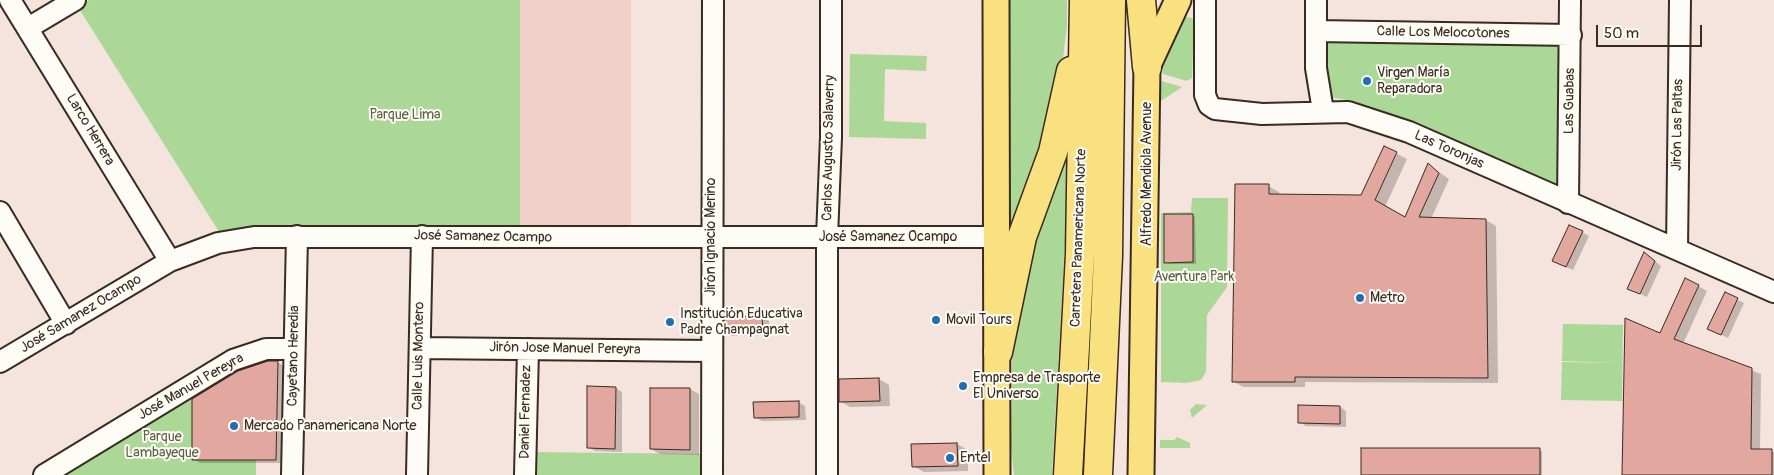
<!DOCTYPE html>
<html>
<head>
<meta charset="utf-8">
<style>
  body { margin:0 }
  #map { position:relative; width:1774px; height:475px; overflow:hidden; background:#f5e3dd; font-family:Pangolin,sans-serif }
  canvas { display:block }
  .scale { position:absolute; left:1596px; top:25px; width:106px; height:22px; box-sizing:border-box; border:2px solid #3b2a1e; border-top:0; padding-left:6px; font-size:15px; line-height:18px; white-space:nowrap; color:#3b2a1e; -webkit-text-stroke:4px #fdfcf7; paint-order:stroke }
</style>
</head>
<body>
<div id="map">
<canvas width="1774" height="475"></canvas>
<div class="scale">50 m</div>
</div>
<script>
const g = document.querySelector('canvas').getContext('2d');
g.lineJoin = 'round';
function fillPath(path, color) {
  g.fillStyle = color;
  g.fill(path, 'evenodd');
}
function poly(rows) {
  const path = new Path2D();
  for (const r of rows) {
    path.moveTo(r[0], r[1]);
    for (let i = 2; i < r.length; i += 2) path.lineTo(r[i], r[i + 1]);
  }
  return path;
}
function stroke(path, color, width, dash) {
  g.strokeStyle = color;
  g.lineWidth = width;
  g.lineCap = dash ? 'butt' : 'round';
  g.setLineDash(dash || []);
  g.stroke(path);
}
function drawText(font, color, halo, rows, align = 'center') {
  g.font = font + ' Pangolin,sans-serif';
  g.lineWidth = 4;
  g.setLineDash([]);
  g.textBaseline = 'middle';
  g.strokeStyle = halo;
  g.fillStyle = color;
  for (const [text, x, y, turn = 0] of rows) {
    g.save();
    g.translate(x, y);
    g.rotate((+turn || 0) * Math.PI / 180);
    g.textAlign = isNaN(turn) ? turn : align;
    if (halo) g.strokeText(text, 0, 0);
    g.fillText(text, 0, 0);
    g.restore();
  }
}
const built = poly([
  [520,0,631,0,631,230,520,230]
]);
const green = poly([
  [89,0,520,0,520,230,221,235,78,7],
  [1005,0,1067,0,1067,25,1057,109,1005,295],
  [1185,17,1192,18,1194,22,1192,78,1187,81,1163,74,1161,62],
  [1323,36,1565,40,1564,195,1347,100,1324,96],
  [850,54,927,56,926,71,885,69,884,121,926,123,926,139,849,137],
  [1161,81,1182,87,1161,101],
  [1066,146,1068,188,1052,475,1014,475,1011,446,1013,297],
  [1192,198,1228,198,1227,287,1207,315,1206,372,1201,380,1187,383,1161,382,1161,213,1191,212],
  [1563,324,1623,325,1622,401,1561,400,1562,362,1617,363,1562,361],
  [192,392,192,460,256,460,256,475,44,475],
  [1196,404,1207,405,1192,418,1190,410],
  [1177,437,1190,443,1190,448,1160,448,1160,440,1174,440],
  [526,452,712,454,712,475,525,475]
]);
const shadow = poly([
  [1384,147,1407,159,1385,207,1405,218,1429,165,1449,179,1431,219,1486,220,1496,226,1498,383,1305,382,1305,387,1243,387,1233,381,1268,186,1279,192,1279,196,1362,197],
  [1192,215,1195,217,1196,264,1169,264,1166,262],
  [1582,232,1589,236,1573,270,1561,265],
  [1651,258,1661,266,1647,297,1636,292],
  [1698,286,1707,291,1683,344,1761,374,1760,450,1774,452,1774,475,1623,475,1660,335],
  [1725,294,1744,303,1728,338,1716,332],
  [762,317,769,321,769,335,732,336,725,332],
  [277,362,284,366,283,463,200,463,193,459],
  [879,379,889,385,890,406,850,407,840,401],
  [616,388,622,392,622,452,595,451,589,447],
  [690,389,699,394,699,455,660,454,651,449],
  [798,402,805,406,806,420,762,421,755,417],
  [1340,407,1346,411,1346,427,1306,426,1299,422],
  [957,444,968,450,968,471,924,472,913,466,913,446],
  [1539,450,1542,451,1542,475,1362,475]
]);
const building = poly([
  [1384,146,1397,152,1375,200,1405,217,1428,163,1439,173,1419,217,1486,219,1488,378,1295,377,1295,382,1232,382,1235,184,1269,184,1269,194,1361,195,1384,146],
  [1164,214,1193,214,1193,262,1164,263,1164,214],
  [1569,225,1583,231,1566,267,1552,261,1569,225],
  [1644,252,1655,261,1640,294,1627,289,1644,252],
  [1685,278,1699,285,1674,339,1752,368,1751,449,1772,449,1772,475,1622,475,1625,318,1660,333,1685,278],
  [1725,292,1738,298,1721,335,1707,329,1725,292],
  [762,316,763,332,724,333,724,317,762,316],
  [268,361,278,361,276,460,192,460,192,399,238,371,268,361],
  [879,378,880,401,839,402,839,379,879,378],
  [587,386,616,387,615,449,587,448,587,386],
  [650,388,690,388,690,450,650,449,650,388],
  [799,401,799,417,754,418,753,402,799,401],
  [1298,405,1340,406,1340,424,1298,423,1298,405],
  [957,443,958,466,912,467,911,444,957,443],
  [1361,448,1540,448,1540,475,1361,475,1361,448]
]);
const minor = poly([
  [10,0,170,261],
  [1205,0,1205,95,1209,105,1215,109,1262,114,1348,112,1409,132,1774,292],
  [1316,0,1316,68,1323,111],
  [28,28,75,0],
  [1316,31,1571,35],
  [1568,203,1570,0],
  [0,212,66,324],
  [1677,249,1680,0],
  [420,348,711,351],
  [0,362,170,261,218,243,254,237,997,237],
  [44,475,233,360,266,349,293,349],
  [292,475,297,236],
  [417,475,422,236],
  [525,475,528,349],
  [712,475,713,0],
  [827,475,827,237,831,137,831,0]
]);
const major = poly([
  [996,0,997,475],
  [1141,475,1147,67,1178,0]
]);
const highway = poly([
  [1141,0,1147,67],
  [998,352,1022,237,1053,152,1071,71],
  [1068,475,1080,254,1084,0],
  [1098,475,1108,256,1111,0]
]);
const markers = [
  [1367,81,5,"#1f6fb2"],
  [1360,298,5,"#1f6fb2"],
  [936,320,5,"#1f6fb2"],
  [670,322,5,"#1f6fb2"],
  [963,386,5,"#1f6fb2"],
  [234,426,5,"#1f6fb2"],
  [950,458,5,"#1f6fb2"]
];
const streetNames = [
  ["Calle Los Melocotones",1443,33,1],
  ["Las Guabas",1570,101,-89],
  ["Jirón Las Paltas",1678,125,-89],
  ["Larco Herrera",90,130,59],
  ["Carlos Augusto Salaverry",829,148,-89],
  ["Las Toronjas",1449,150,24],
  ["Alfredo Mendiola Avenue",1147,174,-90],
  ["José Samanez Ocampo",483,237,1],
  ["Jirón Ignacio Merino",711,237,-90],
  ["José Samanez Ocampo",888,237],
  ["Carretera Panamericana Norte",1079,238,-88],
  ["José Samanez Ocampo",81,314,-31],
  ["Jirón Jose Manuel Pereyra",565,349,1],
  ["Cayetano Heredia",294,356,-89],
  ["Calle Luis Montero",419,356,-89],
  ["José Manuel Pereyra",191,387,-30],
  ["Daniel Fernadez",526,412,-89]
];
const poiNames = [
  ["Virgen María",1377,73],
  ["Reparadora",1377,89],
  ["Metro",1370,298],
  ["Institución Educativa",680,314],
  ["Padre Champagnat",680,330],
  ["Movil Tours",946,320],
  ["Empresa de Trasporte",973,378],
  ["El Universo",973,394],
  ["Mercado Panamericana Norte",244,426],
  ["Entel",960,458]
];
const parkNames = [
  ["Parque Lima",405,115],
  ["Aventura Park",1194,277],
  ["Parque",162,437],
  ["Lambayeque",162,453]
];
fillPath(built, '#efd1ca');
fillPath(green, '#abd897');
fillPath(shadow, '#0003');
fillPath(building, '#e2a89f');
stroke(building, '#3b2a1e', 1);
stroke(minor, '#3b2a1e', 24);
stroke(major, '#3b2a1e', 29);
stroke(highway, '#3b2a1e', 31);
stroke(minor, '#fdfcf7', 20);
stroke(major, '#fae180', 25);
stroke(highway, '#fae180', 28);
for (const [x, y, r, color] of markers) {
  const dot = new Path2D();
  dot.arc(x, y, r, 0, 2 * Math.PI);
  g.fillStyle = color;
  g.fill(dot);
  stroke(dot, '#fdfcf7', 2);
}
drawText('14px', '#3b2a1e', '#fdfcf7', streetNames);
drawText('14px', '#3b2a1e', '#fdfcf7', poiNames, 'left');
drawText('14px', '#5d5e42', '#fdfcf7', parkNames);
</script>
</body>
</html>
